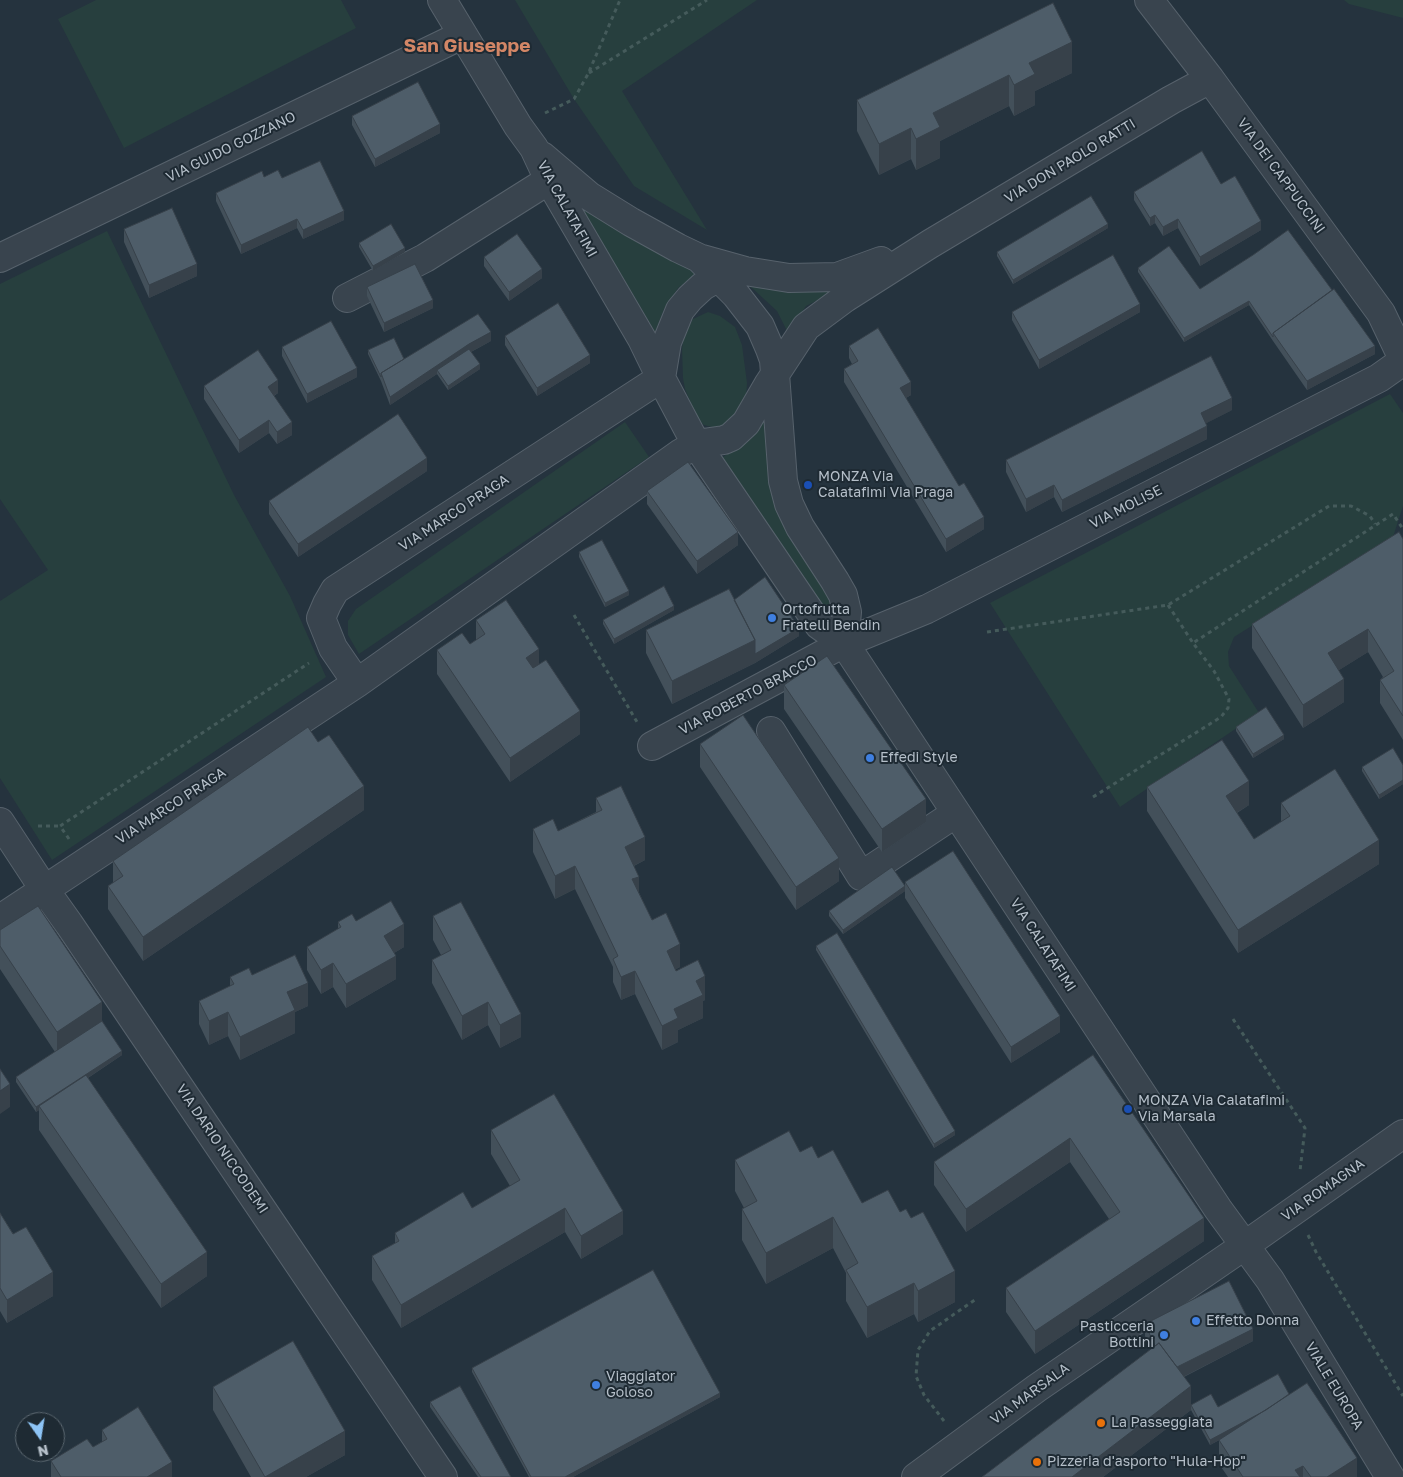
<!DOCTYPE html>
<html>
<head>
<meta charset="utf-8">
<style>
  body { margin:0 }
  #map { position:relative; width:1403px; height:1477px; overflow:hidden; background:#25333e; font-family:"Golos Text",sans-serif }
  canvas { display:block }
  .north { position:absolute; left:15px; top:1412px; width:50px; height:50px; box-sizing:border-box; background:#1e2a33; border:1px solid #5a666f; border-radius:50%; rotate:167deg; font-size:14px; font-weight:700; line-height:20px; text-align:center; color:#b5bfc9 }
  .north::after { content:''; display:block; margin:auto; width:18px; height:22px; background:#8dc4f6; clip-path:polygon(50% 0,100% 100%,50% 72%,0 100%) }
</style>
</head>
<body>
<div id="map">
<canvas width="1403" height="1477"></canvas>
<div class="north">N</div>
</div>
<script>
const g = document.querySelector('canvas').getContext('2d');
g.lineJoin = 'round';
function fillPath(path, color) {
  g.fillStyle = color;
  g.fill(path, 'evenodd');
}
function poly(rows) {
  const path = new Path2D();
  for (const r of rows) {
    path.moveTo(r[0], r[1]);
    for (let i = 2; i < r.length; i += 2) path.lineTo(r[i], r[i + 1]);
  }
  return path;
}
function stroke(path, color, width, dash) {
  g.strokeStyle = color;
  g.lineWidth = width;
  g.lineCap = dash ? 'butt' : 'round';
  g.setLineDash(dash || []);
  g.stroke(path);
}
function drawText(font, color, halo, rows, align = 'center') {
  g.font = font + ' "Golos Text",sans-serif';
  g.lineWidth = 4;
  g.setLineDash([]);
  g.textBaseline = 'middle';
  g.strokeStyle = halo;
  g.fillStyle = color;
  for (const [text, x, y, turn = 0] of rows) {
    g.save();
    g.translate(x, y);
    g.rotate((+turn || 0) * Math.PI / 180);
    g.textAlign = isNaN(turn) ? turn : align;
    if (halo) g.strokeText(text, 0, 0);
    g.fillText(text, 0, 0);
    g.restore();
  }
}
const green = poly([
  [96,0,341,0,356,28,124,148,58,19],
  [515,0,757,0,622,91,707,230,634,186,574,99],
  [1344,0,1403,0,1403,18,1349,4],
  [579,204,698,273,678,288,664,309,655,332],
  [107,231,234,495,290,596,326,677,52,860,0,778,0,601,48,570,0,499,0,284],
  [751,287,786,288,836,291,806,306,788,333,777,311],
  [708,312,720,316,735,327,742,345,747,383,746,399,743,406,729,423,716,428,704,425,698,420,685,389,683,378,682,349,684,334,693,319],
  [1390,394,1403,413,1403,506,1393,537,1234,637,1228,652,1229,666,1259,713,1120,807,990,603],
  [764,415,835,608,826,613,722,458,749,436],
  [625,422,649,457,359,654,348,635,348,621,356,609]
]);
const path = poly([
  [589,73,707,0],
  [545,113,574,99,588,74,620,0],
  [1168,605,1193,643],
  [574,615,637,722],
  [987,632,1168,605,1329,506,1351,506,1370,516,1375,524],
  [1093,797,1221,717,1228,708,1229,699,1214,671,1193,643,1393,514,1403,529],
  [38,826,60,826],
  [69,839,60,826,309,663],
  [1233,1019,1305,1128,1300,1171],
  [1308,1235,1316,1252,1403,1396],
  [944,1421,924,1395,916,1376,918,1350,930,1331,976,1299]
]);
const minor = poly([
  [442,0,518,126,534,148,549,180,642,339,661,378,696,444,819,625,844,643,1218,1209,1270,1280,1390,1477],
  [1149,0,1210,79,1381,313,1403,359],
  [542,156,589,196,631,222,678,248,699,258,736,295,760,326,770,349,774,360,783,481,789,504,800,527,835,581,843,595,847,612,844,643],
  [0,258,462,35],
  [702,259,745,271,789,278,837,277,881,261],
  [347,298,425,258,549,180],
  [661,378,667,342,680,310,690,298,703,286,719,277,737,273],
  [357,683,333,648,321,618,327,604,335,590,661,378],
  [771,731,861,876,956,813],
  [652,746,844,643,927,609,1379,378,1403,361],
  [0,822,44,889,69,924,443,1477],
  [0,919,357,683,681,453,696,444,724,440,731,437,746,423,768,385,806,327,845,298,930,244,1171,100,1210,79],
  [916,1477,1037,1388,1244,1246,1403,1134]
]);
const wall = poly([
  [1053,3,1072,73,1035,91,1035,105,1014,116,1009,106,940,141,940,158,916,170,911,159,879,175,857,131,857,100],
  [352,116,440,133,375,167,352,125],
  [264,177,282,178,344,220,303,239,297,228,241,254,216,201,216,193],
  [1221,184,1261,230,1200,266,1178,228,1163,236,1155,223,1150,226,1134,200,1134,192],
  [1108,228,1013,284,997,256,997,252],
  [124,229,197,276,149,298,124,242],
  [359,243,405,252,373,271,359,247],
  [1253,255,1375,354,1307,390,1273,341,1249,305,1184,342,1138,272,1138,268,1200,289],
  [484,257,542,278,509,301,484,266],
  [367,287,433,308,384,332,367,296],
  [1012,312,1140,312,1039,369,1012,320],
  [505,336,590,363,537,396,505,345],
  [491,341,471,352,480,369,448,390,437,374,390,405,381,381,368,354,368,350,404,359],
  [849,346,911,395,906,398,959,486,984,529,946,552,844,382,844,369,852,364,849,358],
  [282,347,357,377,307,403,282,356],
  [204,386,278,393,274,396,292,435,277,444,269,433,239,453,204,399],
  [1232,410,1206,423,1207,439,1062,512,1054,497,1026,512,1006,472,1006,460],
  [427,471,298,557,269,514,269,501],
  [647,491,738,545,697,574,647,504],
  [1403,539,1403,740,1380,703,1380,680,1383,677,1368,652,1339,670,1344,702,1303,728,1252,648,1252,624],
  [579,552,629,595,605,607,579,557],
  [734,600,799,636,755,663,672,704,646,653,646,630],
  [674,610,614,644,603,624,603,620],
  [476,620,539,664,580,734,510,782,437,674,437,650,470,644,476,640],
  [784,685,926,822,882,852,784,709],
  [1236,727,1284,739,1253,758,1236,731],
  [700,744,839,881,796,910,700,767],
  [1403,765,1403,784,1379,799,1362,771,1362,767],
  [1147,787,1249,805,1237,813,1254,839,1281,822,1281,803,1379,864,1238,953,1147,811],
  [596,798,645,860,634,866,639,893,652,920,680,967,676,969,676,971,705,1000,703,1001,703,1018,678,1030,678,1042,662,1050,635,994,621,1000,613,982,613,967,575,889,555,899,533,852,533,829,558,831,596,812],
  [364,810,143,961,108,909,108,886,113,883,113,861],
  [905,882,1060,1032,1011,1063,905,898,905,891,843,934,829,916,829,911,905,885],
  [433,916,521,1037,500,1048,488,1025,462,1040,432,983,432,960,441,955,433,940],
  [356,921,404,947,394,953,396,979,346,1008,333,987,321,994,307,970,307,947,338,929,338,922],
  [0,930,102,1021,122,1055,88,1078,207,1276,161,1308,39,1130,39,1110,36,1112,16,1082,16,1077,55,1052,0,969],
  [816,946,955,1135,934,1148,816,950],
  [252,975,308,1006,295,1012,295,1033,240,1060,228,1036,209,1045,199,1024,199,1001,230,986,230,977],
  [1093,1055,1204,1241,1035,1354,1006,1312,1006,1288,1109,1219,1070,1162,966,1232,934,1185,934,1162],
  [491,1130,623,1234,581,1259,565,1232,401,1328,372,1280,372,1256,395,1243,395,1233,472,1208,510,1186,491,1154],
  [800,1152,818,1158,862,1203,900,1212,955,1302,918,1322,914,1314,867,1338,846,1301,846,1273,833,1248,766,1284,742,1240,742,1209,744,1208,735,1191,735,1160],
  [0,1213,53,1296,7,1323,0,1311],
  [1145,1324,1253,1341,1184,1377,1191,1405,1218,1407,1289,1394,1357,1477,1228,1477,1219,1464,1219,1440,1225,1437,1210,1445,1191,1410,1103,1477,982,1477,1151,1349,1145,1336],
  [472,1368,720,1397,573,1477,529,1477,472,1372],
  [213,1387,345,1455,306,1477,251,1477,213,1410],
  [430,1402,511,1477,478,1477,430,1407],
  [102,1430,172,1477,51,1477,51,1461,93,1447,102,1442]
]);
const shadedWall = poly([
  [1072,42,1072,73,1035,91,1035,105,1014,116,1014,85,1029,63],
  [1009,75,1009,106,940,141,940,158,916,170,916,139,933,113],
  [440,124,440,133,375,167,375,159],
  [911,128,911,159,879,175,879,144],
  [344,211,344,220,303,239,303,230],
  [1155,215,1155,223,1150,226,1150,218],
  [297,219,297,228,241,254,241,245],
  [1178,219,1178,228,1163,236,1163,227],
  [1261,221,1261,230,1200,266,1200,257],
  [1108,224,1108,228,1013,284,1013,280],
  [405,248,405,252,373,271,373,266],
  [197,264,197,276,149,298,149,285],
  [542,269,542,278,509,301,509,292],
  [433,300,433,308,384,332,384,323],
  [1249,301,1249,305,1184,342,1184,338],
  [1140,304,1140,312,1039,369,1039,360],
  [491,332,491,341,437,370,437,374,390,405,390,397,469,344],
  [1375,346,1375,354,1307,390,1307,381],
  [590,355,590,363,537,396,537,388],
  [480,364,480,369,448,390,448,386],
  [357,368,357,377,307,403,307,394],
  [278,380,278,393,268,399,268,387],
  [911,382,911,395,900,401,900,388],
  [1232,398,1232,410,1201,426,1201,413],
  [269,420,269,433,239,453,239,440],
  [292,422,292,435,277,444,277,432],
  [1207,426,1207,439,1062,512,1062,500],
  [427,458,427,471,298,557,298,544],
  [1054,485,1054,497,1026,512,1026,499],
  [984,517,984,529,946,552,946,539],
  [738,532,738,545,697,574,697,561],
  [629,591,629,595,605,607,605,603],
  [674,606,674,610,614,644,614,639],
  [799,628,799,636,755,663,672,704,672,681,755,640],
  [1368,629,1368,652,1328,677,1328,653],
  [539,649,539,672,526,681,526,658],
  [1344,679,1344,702,1303,728,1303,705],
  [580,711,580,734,510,782,510,758],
  [1284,735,1284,739,1253,758,1253,754],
  [1403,780,1403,784,1379,799,1379,795],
  [1249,781,1249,805,1226,819,1226,796],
  [364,786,364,810,143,961,143,937],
  [926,799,926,822,882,852,882,829],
  [645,837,645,860,625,870,625,847],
  [1379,840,1379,864,1238,953,1238,930],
  [839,858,839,881,796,910,796,887],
  [575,866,575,889,555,899,555,876],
  [639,877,639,900,632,879],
  [905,886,905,891,843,934,843,930],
  [404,924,404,947,384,959,384,936],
  [680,944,680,967,667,974,667,951],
  [396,956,396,979,346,1008,346,984],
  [333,963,333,987,321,994,321,970],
  [635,971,635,994,621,1000,621,977],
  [705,976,705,1000,703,1001,703,1018,678,1030,678,1042,662,1050,662,1026,674,1009,696,981],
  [308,983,308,1006,295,1012,295,1033,240,1060,240,1037,287,992],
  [102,1002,102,1025,57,1055,57,1032],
  [488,1002,488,1025,462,1040,462,1016],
  [228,1012,228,1036,209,1045,209,1021],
  [521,1014,521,1037,500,1048,500,1025],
  [1060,1016,1060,1032,1011,1063,1011,1047],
  [122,1051,122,1055,41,1109,39,1106,39,1110,36,1112,36,1107],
  [10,1084,10,1107,0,1114,0,1091],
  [955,1131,955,1135,934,1148,934,1144],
  [1070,1138,1070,1162,966,1232,966,1209],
  [565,1208,565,1232,401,1328,401,1305],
  [623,1211,623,1234,581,1259,581,1236],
  [833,1217,833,1248,766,1284,766,1253],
  [1204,1218,1204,1241,1035,1354,1035,1331],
  [207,1252,207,1276,161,1308,161,1284],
  [955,1271,955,1302,918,1322,918,1291],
  [53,1272,53,1296,7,1323,7,1300],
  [914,1283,914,1314,867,1338,867,1307],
  [1253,1329,1253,1341,1171,1383,1171,1370],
  [1191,1386,1191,1410,1103,1477,1072,1477],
  [720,1393,720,1397,573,1477,565,1477],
  [1290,1396,1290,1401,1210,1445,1210,1440],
  [345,1431,345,1455,306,1477,265,1477],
  [1357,1458,1357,1477,1327,1477],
  [172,1462,172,1477,147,1477],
  [1303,1466,1303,1477,1295,1477,1295,1470]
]);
const building = poly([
  [1053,3,1072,42,1029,63,1035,74,1014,85,1009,75,933,113,940,127,916,139,911,128,879,144,857,100,1053,3],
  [418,82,440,124,375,159,352,116,418,82],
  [1202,151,1221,184,1235,176,1261,221,1200,257,1178,219,1163,227,1155,215,1150,218,1134,192,1202,151],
  [320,161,344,211,303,230,297,219,241,245,216,193,262,171,264,177,278,170,282,178,320,161],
  [1091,196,1108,224,1013,280,997,252,1091,196],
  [172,208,197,264,149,285,124,229,172,208],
  [391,224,405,248,373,266,359,243,391,224],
  [1288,230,1332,290,1273,333,1273,337,1249,301,1184,338,1138,268,1169,246,1200,289,1253,255,1288,230],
  [517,234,542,269,509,292,484,257,517,234],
  [1113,255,1140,304,1039,360,1012,312,1113,255],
  [415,264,433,300,384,323,367,287,415,264],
  [1334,289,1375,346,1307,381,1273,333,1334,289],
  [558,303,590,355,537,388,505,336,558,303],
  [478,314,491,332,469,344,390,397,381,373,478,314],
  [331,321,357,368,307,394,282,347,331,321],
  [878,328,911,382,900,388,959,486,964,483,984,517,946,539,844,369,858,361,849,346,878,328],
  [394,338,404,359,381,373,381,377,368,350,394,338],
  [469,349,480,364,448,386,437,370,469,349],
  [258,350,278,380,268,387,292,422,277,432,269,420,239,440,204,386,258,350],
  [1211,356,1232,398,1201,413,1207,426,1062,500,1054,485,1026,499,1006,460,1211,356],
  [398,414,427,458,298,544,269,501,398,414],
  [688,462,738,532,697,561,647,491,688,462],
  [1399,532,1403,539,1403,716,1380,680,1394,671,1368,629,1328,653,1344,679,1303,705,1252,624,1399,532],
  [602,540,629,591,605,603,579,552,602,540],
  [765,577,799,628,755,654,755,640,734,600,765,577],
  [664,586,674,606,614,639,603,620,664,586],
  [729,589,755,640,672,681,646,630,729,589],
  [506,600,539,649,526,658,533,668,546,660,580,711,510,758,437,650,462,633,470,644,485,634,476,620,506,600],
  [827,656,926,799,882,829,784,685,827,656],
  [1266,707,1284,735,1253,754,1236,727,1266,707],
  [743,715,839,858,796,887,700,744,743,715],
  [308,727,318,742,329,735,364,786,143,937,108,886,123,876,113,861,308,727],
  [1222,740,1249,781,1226,796,1254,839,1290,816,1281,803,1335,769,1379,840,1238,930,1147,787,1222,740],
  [1393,748,1403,765,1403,780,1379,795,1362,767,1393,748],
  [621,786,645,837,625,847,639,877,632,879,652,920,666,913,680,944,667,951,676,971,698,960,705,976,696,981,703,995,674,1009,678,1018,662,1026,635,971,621,977,613,959,618,956,575,866,555,876,533,829,553,819,558,831,602,810,596,798,621,786],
  [953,851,1060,1016,1011,1047,905,882,953,851],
  [892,867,905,886,843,930,829,911,892,867],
  [391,901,404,924,384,936,396,956,346,984,333,963,321,970,307,947,341,927,338,922,352,914,356,921,391,901],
  [461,902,521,1014,500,1025,488,1002,462,1016,432,960,451,950,433,916,461,902],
  [38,906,102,1002,57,1032,0,946,0,930,38,906],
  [837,933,955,1131,934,1144,816,946,837,933],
  [295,955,308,983,287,992,295,1010,240,1037,228,1012,209,1021,199,1001,234,984,230,977,249,968,252,975,295,955],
  [102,1021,122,1051,36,1107,16,1077,102,1021],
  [1093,1055,1204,1218,1035,1331,1006,1288,1120,1212,1070,1138,966,1209,934,1162,1093,1055],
  [0,1069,10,1084,0,1091,0,1069],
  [86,1075,207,1252,161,1284,39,1106,86,1075],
  [554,1094,623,1211,581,1236,565,1208,401,1305,372,1256,399,1241,395,1233,463,1192,472,1208,520,1180,491,1130,554,1094],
  [789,1131,800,1152,812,1146,818,1158,833,1150,862,1203,888,1190,900,1212,906,1209,911,1218,923,1212,955,1271,918,1291,914,1283,867,1307,846,1270,858,1263,833,1217,766,1253,742,1209,757,1201,735,1160,789,1131],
  [0,1213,13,1234,26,1227,53,1272,7,1300,0,1288,0,1213],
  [653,1270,720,1393,565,1477,531,1477,472,1368,653,1270],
  [1229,1281,1253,1329,1177,1367,1159,1343,1155,1346,1145,1324,1229,1281],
  [293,1341,345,1431,265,1477,213,1387,293,1341],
  [1159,1343,1191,1386,1072,1477,982,1477,1159,1343],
  [1278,1374,1289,1394,1266,1410,1210,1440,1191,1405,1211,1394,1218,1407,1278,1374],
  [1307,1383,1357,1458,1327,1477,1311,1477,1303,1466,1295,1470,1300,1477,1243,1477,1219,1440,1307,1383],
  [460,1386,511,1477,481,1477,430,1402,460,1386],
  [138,1407,172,1462,147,1477,61,1477,51,1461,87,1439,93,1447,107,1439,102,1430,138,1407]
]);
const markers = [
  [808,485,5,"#1a4fb4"],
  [772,618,5,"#3f7fe0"],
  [870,758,5,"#3f7fe0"],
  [1128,1109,5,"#1a4fb4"],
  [1196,1321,5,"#3f7fe0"],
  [1164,1335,5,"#3f7fe0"],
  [596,1385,5,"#3f7fe0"],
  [1101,1423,5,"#e8710a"],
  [1037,1462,5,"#e8710a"]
];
const streetNames = [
  ["VIA GUIDO GOZZANO",231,147,-26],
  ["VIA DON PAOLO RATTI",1070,161,-31],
  ["VIA DEI CAPPUCCINI",1281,176,54],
  ["VIA CALATAFIMI",567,209,61],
  ["VIA MOLISE",1126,507,-27],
  ["VIA MARCO PRAGA",454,513,-33],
  ["VIA ROBERTO BRACCO",748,695,-28],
  ["VIA MARCO PRAGA",171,806,-33],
  ["VIA CALATAFIMI",1043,945,57],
  ["VIA DARIO NICCODEMI",222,1149,56],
  ["VIA ROMAGNA",1323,1190,-35],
  ["VIALE EUROPA",1334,1386,59],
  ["VIA MARSALA",1030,1394,-36]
];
const poiNames = [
  ["MONZA Via",818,477],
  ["Calatafimi Via Praga",818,493],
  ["Ortofrutta",782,610],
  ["Fratelli Bendin",782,626],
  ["Effedi Style",880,758],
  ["MONZA Via Calatafimi",1138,1101],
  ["Via Marsala",1138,1117],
  ["Effetto Donna",1206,1321],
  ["Pasticceria",1154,1327,"right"],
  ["Bottini",1154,1343,"right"],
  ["Viaggiator",606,1377],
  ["Goloso",606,1393],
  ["La Passeggiata",1111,1423],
  ["Pizzeria d'asporto \"Hula-Hop\"",1047,1462]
];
const districtNames = [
  ["San Giuseppe",467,46]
];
fillPath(green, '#273f3e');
stroke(minor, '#57626c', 30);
stroke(path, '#455b5b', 3, [4, 4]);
stroke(minor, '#39444e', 28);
fillPath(wall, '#43505a');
fillPath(shadedWall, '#37414a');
fillPath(building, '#4e5d69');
stroke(building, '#37414a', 1);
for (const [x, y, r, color] of markers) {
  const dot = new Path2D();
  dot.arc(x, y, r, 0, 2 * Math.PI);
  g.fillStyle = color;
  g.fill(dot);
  stroke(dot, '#1e2a33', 2);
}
drawText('14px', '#b5bfc9', '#1e2a33', streetNames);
drawText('14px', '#b5bfc9', '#1e2a33', poiNames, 'left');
drawText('bold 19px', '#d38666', '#1e2a33', districtNames);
</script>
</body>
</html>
